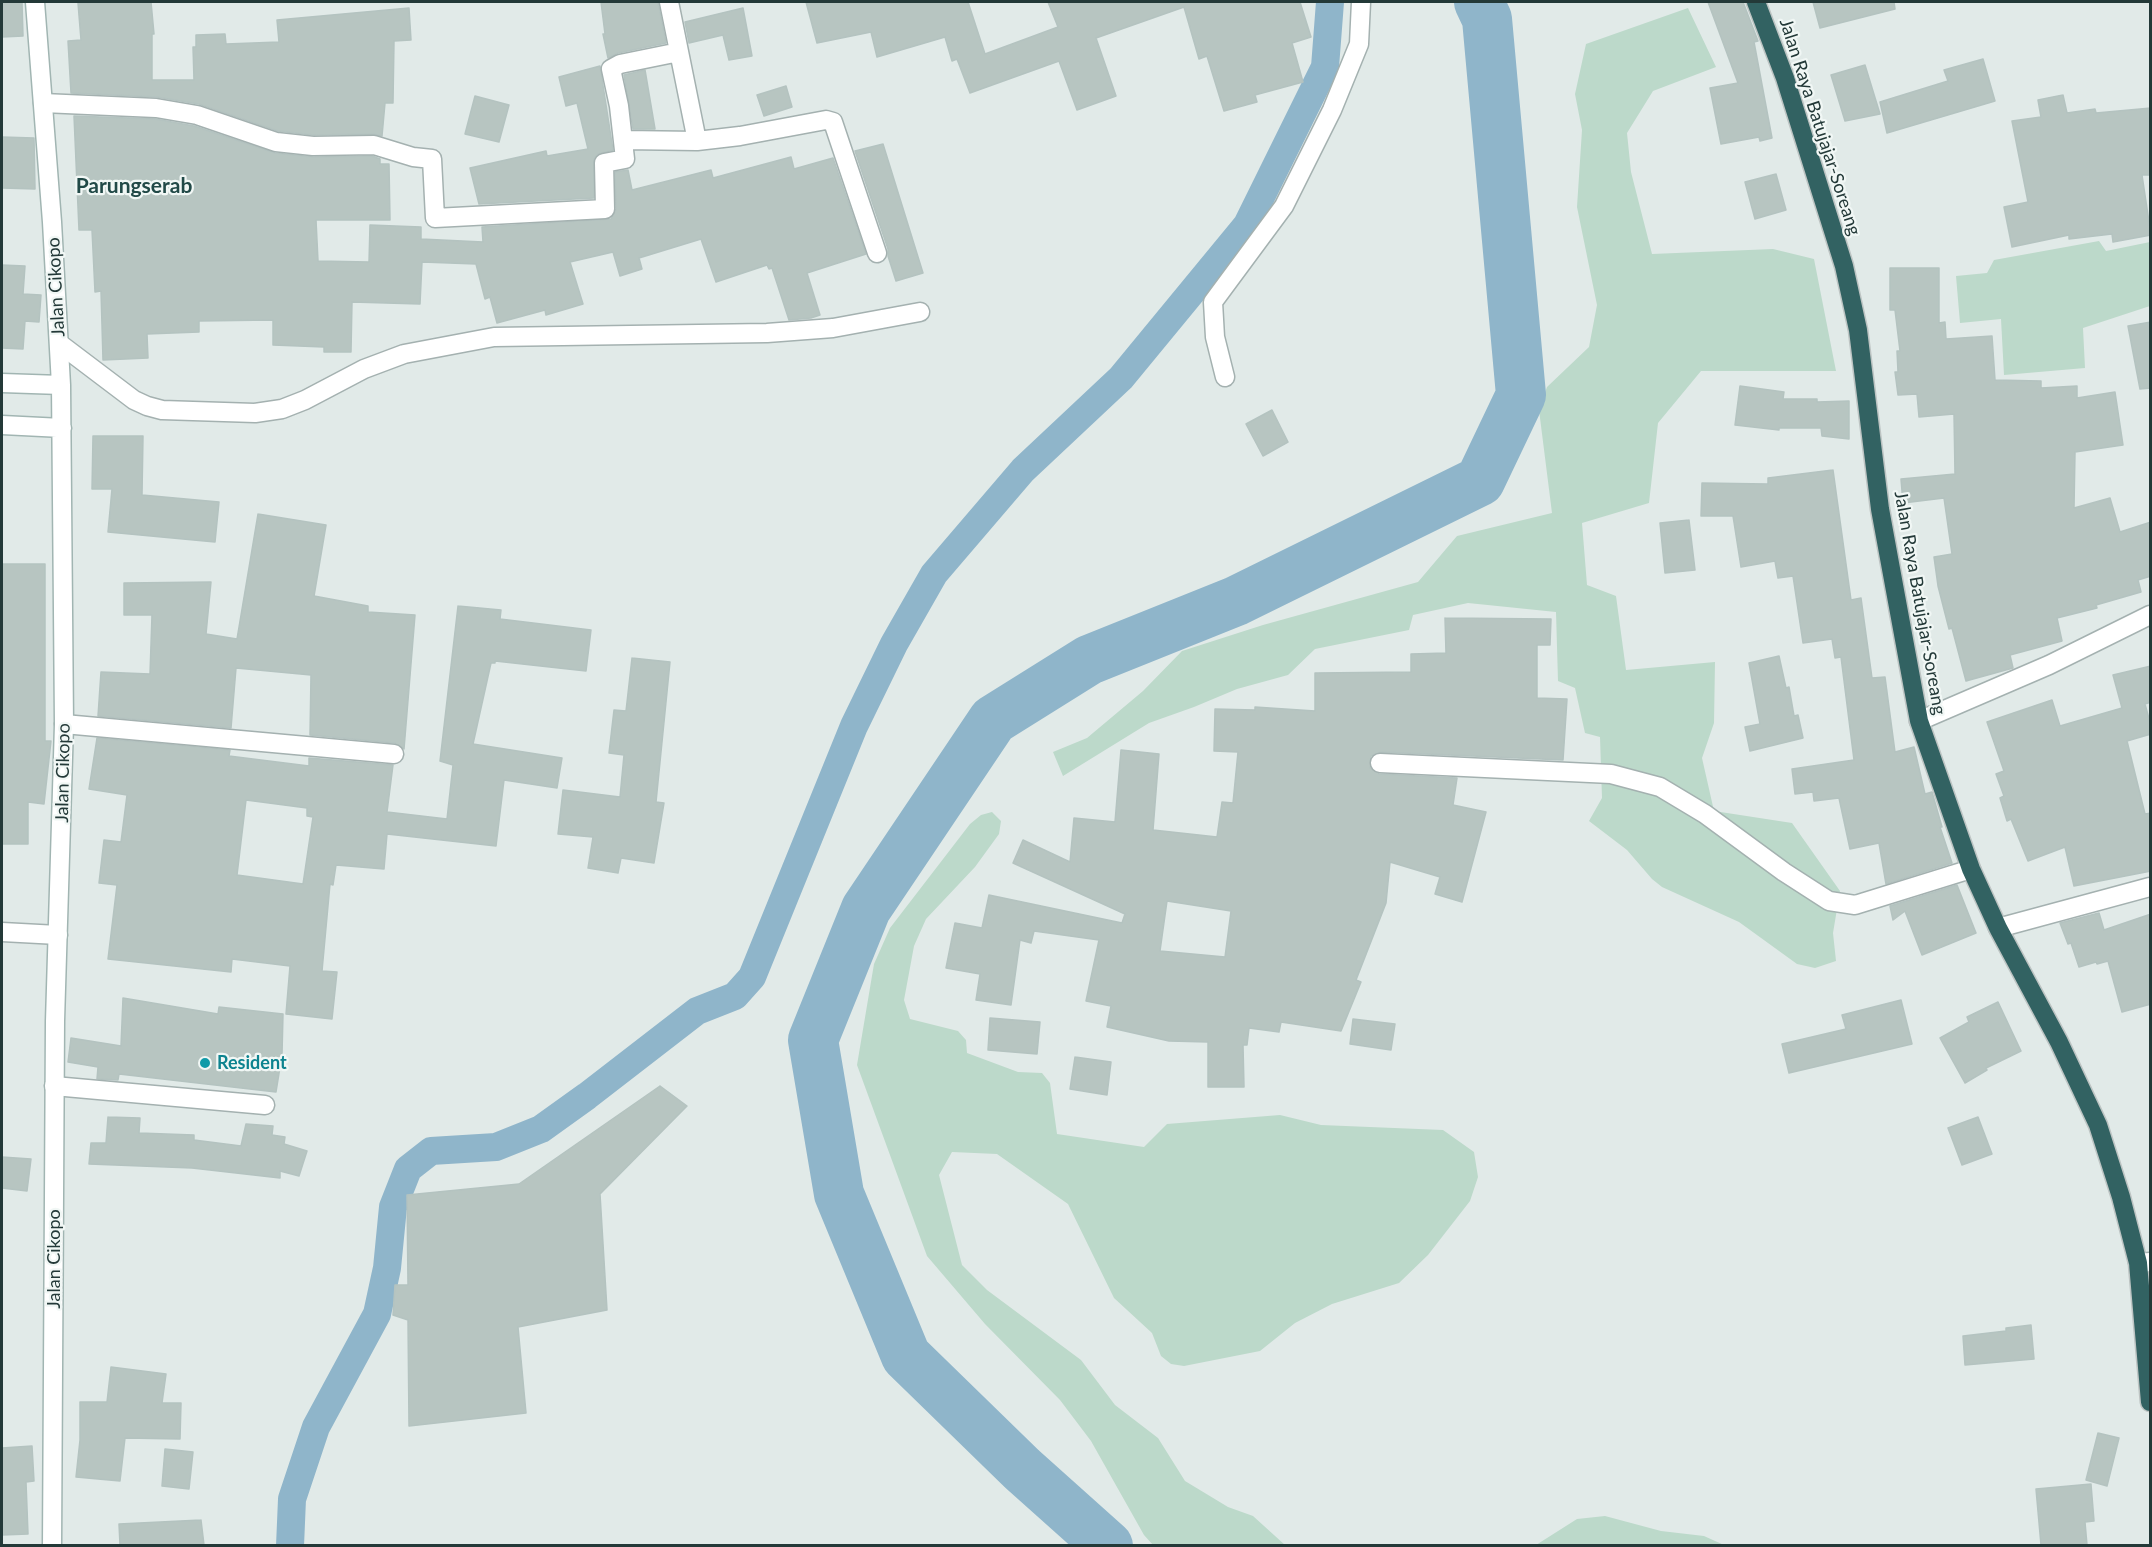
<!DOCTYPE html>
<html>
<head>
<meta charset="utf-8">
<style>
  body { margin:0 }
  #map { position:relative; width:2152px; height:1547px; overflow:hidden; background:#e1eae8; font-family:Lato,sans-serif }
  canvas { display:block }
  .frame { position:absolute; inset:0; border:3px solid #233938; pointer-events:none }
</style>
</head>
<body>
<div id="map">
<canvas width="2152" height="1547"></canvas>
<div class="frame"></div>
</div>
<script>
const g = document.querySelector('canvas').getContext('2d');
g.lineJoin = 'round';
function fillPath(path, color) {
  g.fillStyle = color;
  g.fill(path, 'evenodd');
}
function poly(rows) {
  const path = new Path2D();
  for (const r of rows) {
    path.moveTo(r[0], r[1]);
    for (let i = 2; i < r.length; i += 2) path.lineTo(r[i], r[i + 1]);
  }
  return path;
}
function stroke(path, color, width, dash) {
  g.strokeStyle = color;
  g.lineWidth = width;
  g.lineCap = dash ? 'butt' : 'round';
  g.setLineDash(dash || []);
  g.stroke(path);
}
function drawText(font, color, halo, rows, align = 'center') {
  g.font = font + ' Lato,sans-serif';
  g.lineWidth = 4.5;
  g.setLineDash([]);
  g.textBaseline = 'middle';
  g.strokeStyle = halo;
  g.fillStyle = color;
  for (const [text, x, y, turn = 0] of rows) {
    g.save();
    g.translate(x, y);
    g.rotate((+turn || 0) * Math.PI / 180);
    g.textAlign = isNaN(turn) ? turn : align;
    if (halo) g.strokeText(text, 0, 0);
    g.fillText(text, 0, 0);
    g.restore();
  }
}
const green = poly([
  [1688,8,1716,67,1653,91,1627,133,1631,172,1652,254,1773,249,1814,259,1836,371,1701,371,1658,423,1649,503,1582,523,1587,585,1616,596,1626,670,1715,662,1714,723,1702,758,1714,811,1792,823,1840,891,1833,933,1836,961,1815,968,1797,964,1739,922,1662,887,1652,879,1627,850,1589,821,1602,798,1600,737,1585,733,1575,688,1558,681,1556,612,1468,603,1413,615,1409,630,1315,649,1288,675,1237,689,1194,707,1149,723,1063,776,1053,752,1087,738,1143,691,1182,651,1263,625,1418,582,1457,536,1552,513,1539,410,1547,387,1589,347,1597,305,1577,207,1582,130,1575,94,1586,44],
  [2099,241,2106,251,2150,242,2150,306,2083,328,2085,368,2004,375,2001,319,1960,323,1956,276,1987,273,1994,260],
  [992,812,1001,821,999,834,975,867,926,919,914,946,904,1000,910,1019,958,1031,966,1040,967,1053,1018,1072,1042,1073,1050,1083,1057,1134,1144,1147,1167,1124,1280,1115,1321,1125,1443,1130,1474,1152,1478,1177,1470,1201,1428,1255,1399,1283,1332,1304,1295,1323,1260,1351,1184,1366,1171,1364,1161,1356,1152,1333,1114,1298,1068,1204,997,1154,952,1152,939,1175,962,1265,987,1290,1081,1360,1115,1405,1158,1438,1185,1481,1228,1507,1253,1516,1285,1545,1153,1545,1144,1535,1091,1441,1060,1400,985,1324,927,1256,857,1065,874,964,890,928,970,824,981,815],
  [1605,1516,1661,1531,1704,1536,1724,1545,1536,1545,1577,1519]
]);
const canal = poly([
  [290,1546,292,1499,316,1427,377,1314,387,1268,393,1207,408,1169,431,1151,496,1147,541,1129,587,1096,697,1011,735,996,752,977,854,726,894,644,934,574,1023,470,1121,378,1247,225,1325,67,1330,2]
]);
const river = poly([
  [1108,1546,1022,1469,906,1356,839,1194,813,1040,866,909,993,720,1089,660,1236,601,1480,481,1521,395,1487,19,1479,2]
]);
const building = poly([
  [2,2,22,2,23,36,2,37,2,2],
  [97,2,151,2,154,34,152,34,152,80,194,80,193,47,196,47,196,35,225,34,226,44,279,42,277,20,409,8,411,40,394,41,393,103,385,103,382,136,374,134,314,135,278,131,199,104,157,97,71,93,68,41,81,40,78,3,97,2],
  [601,2,658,2,666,43,618,53,608,58,603,34,605,34,601,2],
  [806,2,968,2,985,54,1058,27,1048,2,1300,2,1311,37,1292,43,1303,82,1255,95,1257,102,1224,111,1207,56,1199,59,1184,7,1096,38,1116,96,1077,110,1059,61,970,93,957,59,952,61,945,37,877,57,871,32,817,43,806,2],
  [1708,2,1743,2,1758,41,1754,42,1772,138,1760,141,1759,137,1721,144,1710,88,1738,83,1708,2],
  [1813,2,1894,2,1895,9,1820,28,1813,2],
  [743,8,752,56,729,60,723,35,689,43,685,22,743,8],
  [1983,59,1995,101,1887,133,1880,102,1948,81,1944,70,1983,59],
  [1865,65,1880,114,1845,121,1831,75,1865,65],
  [600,66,613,150,598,154,594,159,594,198,479,204,470,168,546,151,547,156,588,149,577,103,566,106,559,77,600,66],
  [645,70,655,129,633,129,624,75,645,70],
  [786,86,792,107,764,116,757,95,786,86],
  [2063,95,2067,113,2095,109,2096,113,2151,108,2151,175,2142,175,2151,235,2113,242,2112,234,2069,239,2069,235,2012,247,2004,207,2028,202,2012,121,2041,117,2038,100,2063,95],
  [475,96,509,105,499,142,465,134,475,96],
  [74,116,155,119,194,126,275,153,313,157,372,156,380,159,380,164,389,164,390,220,316,220,318,261,369,262,370,225,421,227,421,239,483,242,482,227,611,219,616,209,615,172,628,170,632,190,711,170,713,178,791,157,794,169,833,158,866,254,807,273,820,315,811,318,789,320,772,268,769,269,767,265,716,282,701,239,639,258,642,269,620,276,613,252,570,262,583,304,546,315,545,310,497,323,490,297,485,299,476,264,422,262,420,304,352,302,351,352,324,352,324,347,273,345,273,320,199,321,199,332,147,334,148,358,103,360,101,291,95,292,92,230,79,230,74,116],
  [2,137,34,138,35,189,2,188,2,137],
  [883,144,923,273,896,281,888,256,888,249,855,151,883,144],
  [1776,174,1786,210,1755,219,1745,182,1776,174],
  [2,265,25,266,23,294,41,295,39,322,25,321,23,349,2,348,2,265],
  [1890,268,1939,268,1939,323,1945,322,1946,339,1992,336,1995,380,2041,381,2041,388,2077,386,2077,398,2115,392,2123,445,2075,452,2074,508,2110,498,2120,532,2151,522,2151,576,2138,580,2141,592,2096,605,2097,608,2057,618,2062,641,2010,655,2013,668,1966,681,1952,628,1949,629,1938,586,1934,557,1952,554,1944,498,1903,503,1901,479,1955,474,1954,414,1919,417,1917,394,1898,395,1895,372,1898,372,1897,351,1900,351,1895,310,1890,310,1890,268],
  [2151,322,2151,388,2140,389,2128,326,2151,322],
  [1740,386,1784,392,1783,399,1817,399,1817,402,1849,401,1849,439,1822,436,1821,428,1779,428,1779,430,1735,425,1740,386],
  [1272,410,1288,442,1263,456,1246,424,1272,410],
  [93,436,143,436,142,495,219,502,215,542,108,532,112,489,92,489,93,436],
  [1833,470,1851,600,1861,598,1872,678,1885,677,1895,752,1914,747,1925,794,1932,792,1942,827,1940,827,1952,863,1886,884,1879,843,1850,849,1839,798,1814,801,1813,792,1795,794,1792,769,1854,760,1841,657,1835,658,1832,639,1803,643,1793,576,1778,578,1775,561,1741,567,1733,516,1701,516,1702,483,1768,484,1768,478,1833,470],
  [258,514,326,525,314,596,368,606,368,612,415,615,404,749,395,743,310,735,311,675,236,668,231,728,98,716,101,672,150,674,152,615,124,615,124,583,211,582,206,634,237,639,258,514],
  [1689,520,1695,570,1665,573,1660,523,1689,520],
  [2,564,45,564,45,741,51,741,44,804,28,802,28,844,2,844,2,564],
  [458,606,501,610,500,619,591,630,586,671,495,661,495,663,491,663,473,744,562,758,557,788,504,780,496,846,387,834,384,869,336,865,333,885,330,884,322,971,337,972,332,1019,286,1014,290,966,232,959,231,972,108,959,117,885,99,883,104,840,121,842,127,795,89,789,97,738,230,750,229,756,309,766,309,758,393,765,387,812,447,819,453,765,440,761,458,606],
  [246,800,307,808,307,816,313,817,303,884,237,875,246,800],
  [1445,618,1551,619,1550,645,1537,645,1537,698,1567,699,1563,760,1381,752,1371,756,1370,768,1379,774,1457,778,1453,805,1486,812,1462,902,1435,894,1440,877,1390,862,1386,903,1356,980,1361,982,1341,1031,1281,1022,1279,1032,1249,1028,1247,1045,1243,1045,1244,1087,1208,1087,1208,1042,1169,1041,1107,1027,1111,1006,1086,1001,1099,940,1034,931,1031,943,1020,940,1011,1005,976,1000,980,974,946,968,955,923,982,928,989,895,1122,923,1125,914,1013,863,1023,840,1070,862,1074,818,1115,822,1121,750,1159,754,1153,830,1217,837,1222,802,1233,803,1238,752,1214,751,1215,709,1255,710,1255,707,1315,711,1315,673,1411,672,1411,654,1446,653,1445,618],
  [1167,901,1231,911,1225,957,1160,951,1167,901],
  [1779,656,1786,688,1789,687,1794,716,1798,715,1803,738,1750,751,1745,727,1760,724,1749,663,1779,656],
  [632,658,670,662,656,802,664,803,654,863,621,858,618,873,588,868,593,837,558,834,563,790,620,797,624,755,609,753,614,710,626,711,632,658],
  [2151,666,2151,702,2145,704,2151,726,2151,734,2127,741,2145,814,2151,813,2151,871,2074,886,2065,847,2028,861,2011,819,2007,821,2000,798,2004,796,1996,774,2004,771,1987,722,2052,700,2060,726,2122,708,2113,675,2151,666],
  [1957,885,1976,933,1922,955,1905,911,1893,920,1890,906,1957,885],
  [2099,913,2104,930,2151,914,2151,1004,2122,1012,2108,961,2097,964,2096,962,2079,967,2071,943,2068,944,2060,923,2099,913],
  [123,998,218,1014,219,1007,283,1014,282,1055,276,1092,119,1074,118,1080,97,1079,98,1067,68,1062,71,1038,121,1046,123,998],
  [1901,1000,1912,1044,1789,1073,1782,1044,1846,1029,1842,1015,1901,1000],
  [1998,1002,2021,1051,1986,1068,1987,1070,1965,1083,1940,1038,1969,1022,1967,1017,1998,1002],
  [990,1018,1040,1022,1037,1054,988,1050,990,1018],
  [1353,1019,1395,1024,1391,1050,1350,1044,1353,1019],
  [1075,1057,1111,1062,1107,1095,1070,1089,1075,1057],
  [660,1086,687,1106,600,1194,607,1310,518,1327,526,1413,409,1426,408,1320,393,1315,395,1285,408,1285,407,1195,519,1184,660,1086],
  [108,1117,140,1118,139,1133,194,1135,194,1140,241,1146,246,1124,273,1126,272,1135,285,1137,284,1144,307,1151,299,1176,280,1171,280,1178,192,1168,89,1164,91,1143,106,1143,108,1117],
  [1978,1117,1992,1154,1962,1165,1948,1128,1978,1117],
  [2,1157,31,1159,27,1191,2,1188,2,1157],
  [2031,1325,2034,1359,1965,1365,1963,1336,2006,1331,2006,1328,2031,1325],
  [111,1367,166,1374,162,1403,181,1403,180,1439,125,1438,120,1481,76,1477,80,1440,80,1402,107,1402,111,1367],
  [2098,1433,2119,1438,2107,1486,2086,1480,2098,1433],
  [32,1446,34,1481,26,1482,28,1534,2,1535,2,1448,32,1446],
  [165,1449,193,1452,189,1489,162,1486,165,1449],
  [2091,1484,2094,1521,2085,1522,2087,1545,2041,1545,2036,1489,2091,1484],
  [201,1520,204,1545,120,1545,119,1524,201,1520]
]);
const street = poly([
  [43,103,156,108,197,115,276,142,313,146,374,145,413,157,432,159,435,218,605,209,604,163,625,159,619,106,611,69,620,64,679,52],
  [624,140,697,141,669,2],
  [697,141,740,136,826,120,833,122,877,253],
  [60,344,134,400,147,406,162,410,255,413,282,409,305,400,364,369,404,354,494,337,767,333,833,328,920,312],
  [1225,377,1215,337,1213,302,1284,206,1332,110,1359,44,1361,2],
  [1919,721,2049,665,2150,615],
  [64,724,394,754],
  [1380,763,1611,774,1660,787,1705,814,1784,872,1829,901,1855,905,1971,869],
  [1998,928,2150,887],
  [2,932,58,935],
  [54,1086,265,1105],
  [2138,1263,2150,1262]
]);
const secondary = poly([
  [35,2,52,222,61,385,64,724,55,1021,52,1546],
  [2,383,61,385],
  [2,425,62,428]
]);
const highway = poly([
  [1756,2,1785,78,1844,266,1858,330,1880,509,1919,721,1971,869,1998,928,2059,1042,2098,1125,2121,1197,2138,1263,2150,1402]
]);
const markers = [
  [205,1063,6,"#0f9aa8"]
];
const streetNames = [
  ["Jalan Raya Batujajar-Soreang",1820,127,72],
  ["Jalan Cikopo",56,287,-93],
  ["Jalan Raya Batujajar-Soreang",1920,603,80],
  ["Jalan Cikopo",63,773,-89],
  ["Jalan Cikopo",54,1259,-90]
];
const cultureNames = [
  ["Resident",217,1063]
];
const quarterNames = [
  ["Parungserab",134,186]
];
fillPath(green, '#bcd9ca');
stroke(canal, '#8fb5ca', 28);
stroke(river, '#8fb5ca', 50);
fillPath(building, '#b7c5c1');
stroke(building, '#b4c3c0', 1.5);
stroke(street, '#a4b1b0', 21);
stroke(secondary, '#a1b5b2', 21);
stroke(highway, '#bdc4c3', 21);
stroke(street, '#fff', 18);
stroke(secondary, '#fff', 18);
stroke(highway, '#326262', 18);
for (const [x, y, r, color] of markers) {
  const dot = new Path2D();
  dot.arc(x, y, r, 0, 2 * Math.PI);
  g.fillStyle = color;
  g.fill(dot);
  stroke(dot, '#f1f7f5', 2);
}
drawText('18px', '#233938', '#f1f7f5', streetNames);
drawText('bold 18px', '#0d838f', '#f1f7f5', cultureNames, 'left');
drawText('bold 21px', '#214947', '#f1f7f5', quarterNames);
</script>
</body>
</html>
